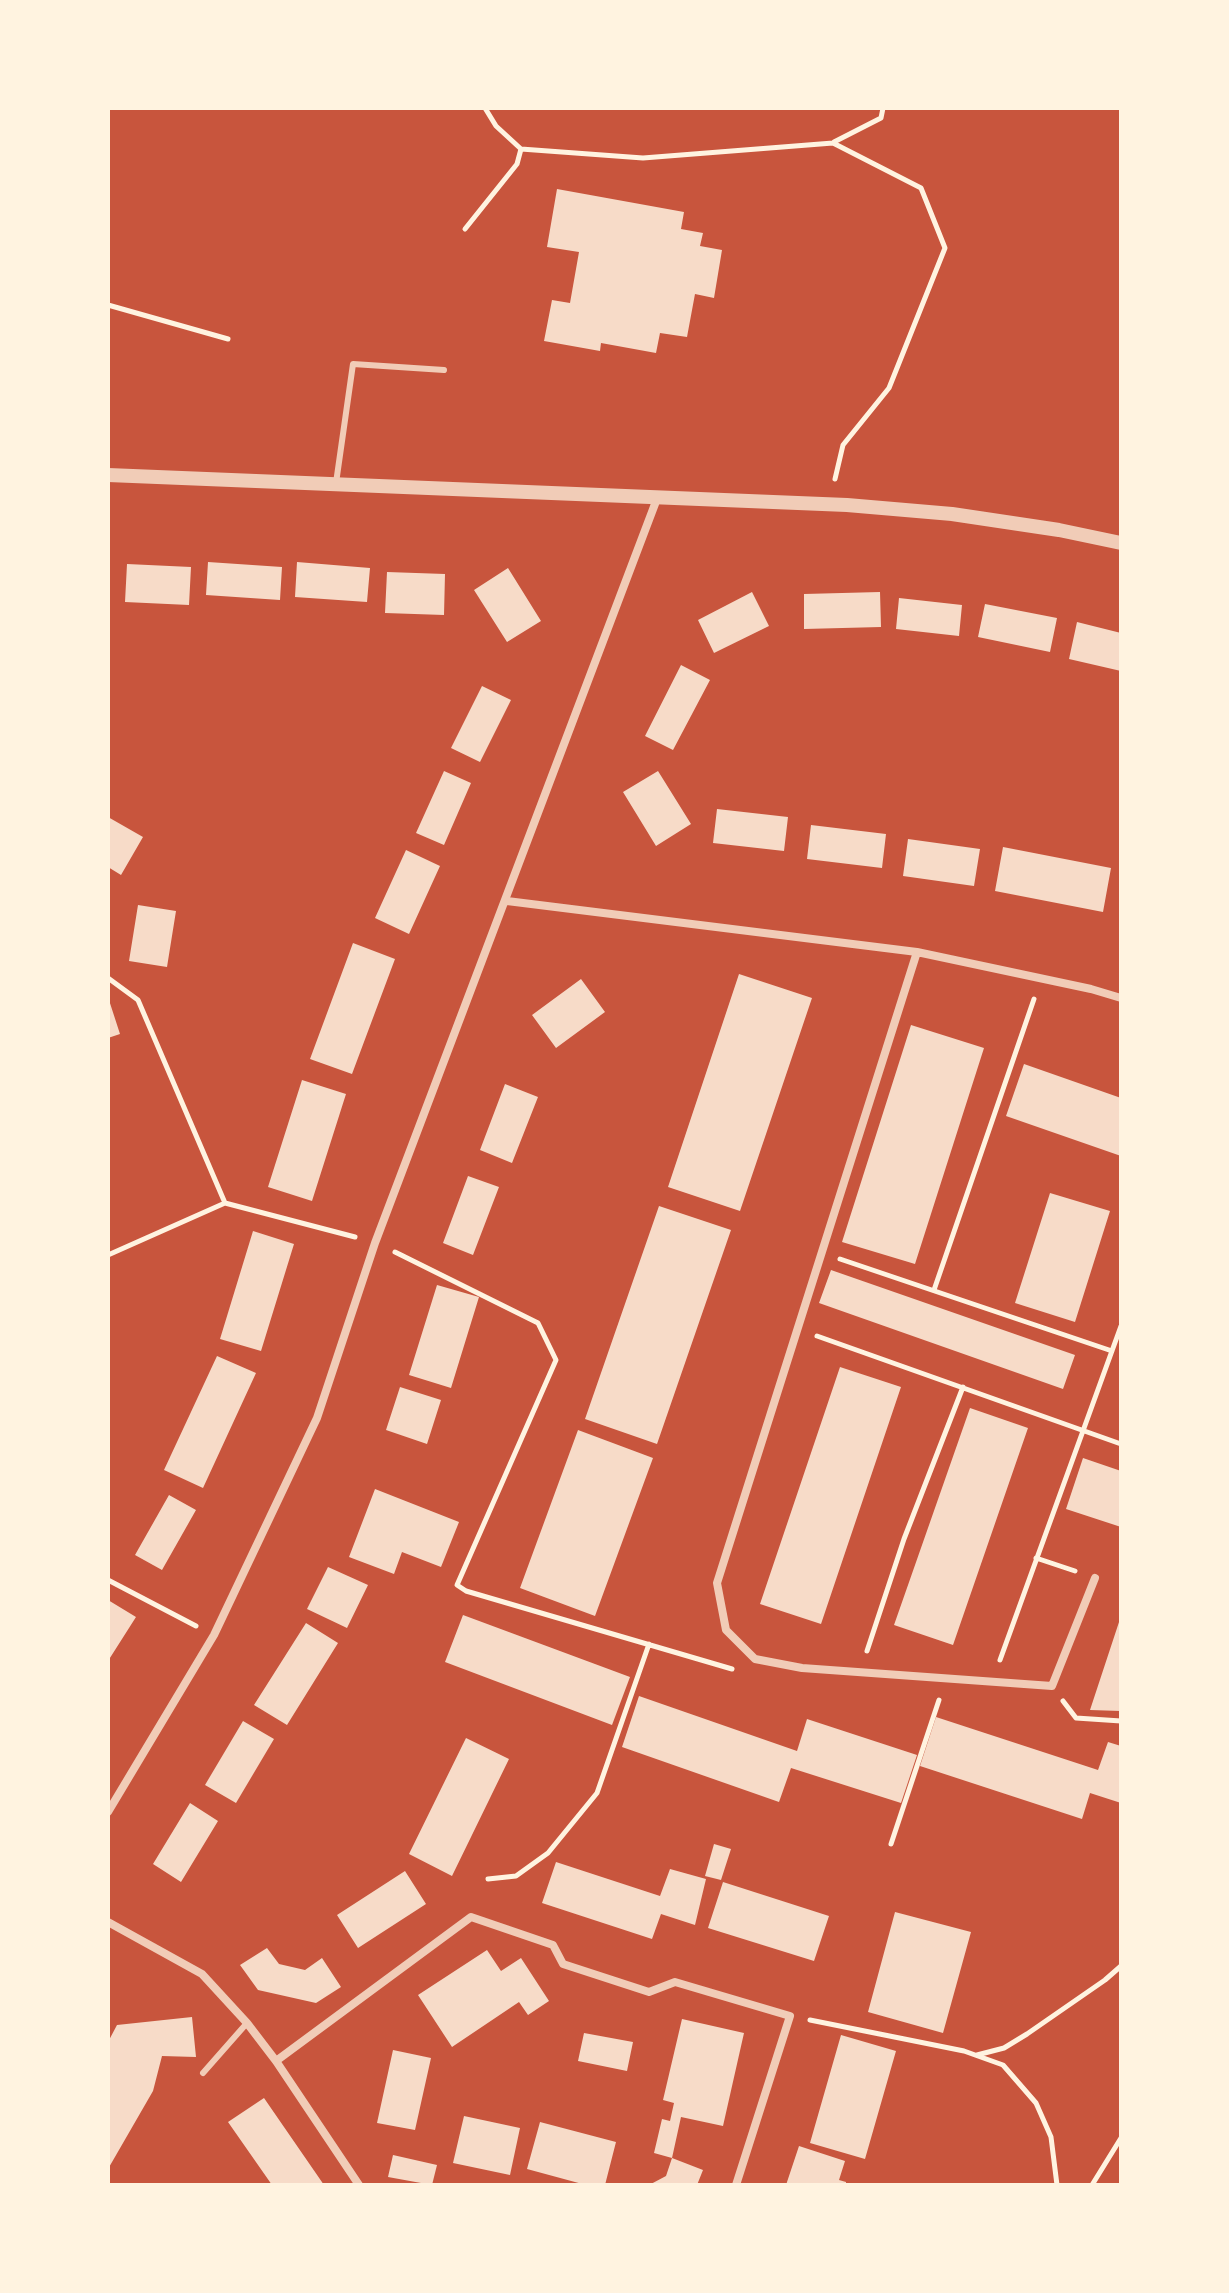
<!DOCTYPE html>
<html>
<head>
<meta charset="utf-8">
<style>
  body { margin:0 }
  #map { position:relative; width:1229px; height:2293px; overflow:hidden; background:#c8553d; font-family:Figtree,sans-serif }
  canvas { display:block }
  .frame { position:absolute; inset:0; border:110px solid #fff3e0; pointer-events:none }
</style>
</head>
<body>
<div id="map">
<canvas width="1229" height="2293"></canvas>
<div class="frame"></div>
</div>
<script>
const g = document.querySelector('canvas').getContext('2d');
g.lineJoin = 'round';
function fillPath(path, color) {
  g.fillStyle = color;
  g.fill(path, 'evenodd');
}
function poly(rows) {
  const path = new Path2D();
  for (const r of rows) {
    path.moveTo(r[0], r[1]);
    for (let i = 2; i < r.length; i += 2) path.lineTo(r[i], r[i + 1]);
  }
  return path;
}
function stroke(path, color, width, dash) {
  g.strokeStyle = color;
  g.lineWidth = width;
  g.lineCap = dash ? 'butt' : 'round';
  g.setLineDash(dash || []);
  g.stroke(path);
}
const building = poly([
  [557,189,684,212,681,229,703,233,700,246,722,250,714,298,695,294,687,337,660,333,656,353,601,343,600,351,544,341,552,300,570,303,579,252,547,247],
  [208,562,282,567,280,600,206,595],
  [297,562,370,568,367,602,295,597],
  [127,564,191,567,189,605,125,602],
  [508,568,541,621,507,642,474,590],
  [387,572,445,574,444,615,385,613],
  [752,592,769,626,714,653,698,620],
  [880,592,881,627,804,629,804,594],
  [899,598,962,605,959,636,896,629],
  [985,604,1057,618,1050,652,978,637],
  [1077,622,1121,633,1121,671,1069,659],
  [681,665,710,680,673,750,645,736],
  [482,686,511,700,480,762,451,748],
  [444,771,471,783,444,845,416,833],
  [658,771,691,824,656,846,623,792],
  [717,809,788,817,784,851,713,843],
  [108,817,143,837,121,875,108,867],
  [811,825,886,834,882,868,807,859],
  [908,839,980,849,974,886,903,876],
  [1003,847,1111,868,1103,912,995,891],
  [406,850,440,866,409,934,375,918],
  [138,905,176,911,167,967,129,961],
  [353,943,395,959,352,1074,310,1059],
  [739,974,812,998,740,1211,668,1187],
  [581,979,605,1012,556,1048,532,1015],
  [108,997,120,1034,108,1038],
  [911,1025,984,1048,915,1264,842,1242],
  [1024,1064,1121,1098,1121,1156,1006,1116],
  [302,1080,346,1094,312,1201,268,1187],
  [505,1084,538,1097,512,1163,480,1150],
  [468,1176,499,1187,473,1255,443,1243],
  [1050,1193,1110,1211,1075,1322,1015,1303],
  [659,1206,731,1230,657,1444,585,1419],
  [253,1231,294,1244,261,1351,220,1339],
  [831,1270,1075,1355,1063,1389,819,1303],
  [437,1285,479,1297,451,1388,409,1375],
  [217,1356,256,1373,203,1488,164,1470],
  [840,1367,901,1387,821,1624,760,1604],
  [400,1387,441,1400,427,1444,386,1430],
  [970,1408,1028,1428,953,1645,894,1625],
  [578,1430,653,1458,595,1616,520,1588],
  [1083,1458,1121,1471,1121,1527,1066,1509],
  [375,1489,459,1522,441,1567,402,1552,394,1574,349,1557],
  [169,1495,196,1510,162,1570,135,1555],
  [328,1567,368,1585,347,1628,307,1609],
  [108,1600,136,1617,108,1661],
  [463,1615,630,1677,612,1725,445,1662],
  [1120,1619,1121,1711,1090,1710],
  [306,1623,338,1643,287,1725,254,1705],
  [639,1696,797,1751,807,1719,917,1755,901,1803,791,1768,779,1802,622,1747],
  [936,1717,1098,1770,1108,1742,1121,1746,1121,1803,1090,1793,1082,1819,920,1766],
  [243,1721,274,1739,236,1803,205,1785],
  [466,1738,509,1759,452,1876,409,1854],
  [190,1803,218,1821,181,1882,153,1864],
  [714,1844,731,1849,721,1880,705,1876],
  [556,1862,660,1896,670,1869,706,1879,695,1925,661,1914,652,1939,542,1903],
  [405,1871,426,1904,358,1948,337,1915],
  [723,1882,829,1916,814,1961,708,1928],
  [895,1912,971,1932,943,2033,868,2012],
  [267,1948,279,1964,305,1970,322,1958,341,1987,316,2003,258,1990,240,1965],
  [487,1950,501,1971,521,1958,549,2001,528,2015,519,2002,452,2047,418,1995],
  [192,2017,196,2057,162,2056,153,2091,108,2169,108,2042,117,2025],
  [682,2019,744,2033,723,2126,681,2117,672,2158,654,2153,662,2119,670,2121,674,2103,663,2100],
  [584,2033,633,2042,627,2071,578,2061],
  [841,2035,896,2051,865,2159,810,2143],
  [393,2050,431,2058,415,2130,377,2123],
  [264,2098,324,2185,272,2185,228,2122],
  [464,2116,520,2128,510,2175,453,2163],
  [540,2122,616,2142,605,2185,586,2185,527,2169],
  [799,2146,845,2161,839,2180,846,2182,846,2185,786,2185],
  [393,2155,437,2165,432,2185,388,2177],
  [672,2158,703,2170,697,2185,649,2185,666,2176]
]);
const path = poly([
  [485,108,496,126,521,149,643,158,833,143,921,188,945,248,889,388,843,445,835,479],
  [834,142,881,118,883,108],
  [465,229,517,164,521,149],
  [108,305,228,339],
  [108,978,138,1000,225,1203],
  [395,1252,538,1323,556,1360,457,1585,466,1591,732,1669],
  [108,1255,225,1203,355,1237],
  [840,1259,1112,1351],
  [934,1290,1034,999],
  [817,1336,1121,1444],
  [1036,1558,1075,1571],
  [108,1580,196,1626],
  [867,1651,904,1539,963,1387],
  [1000,1660,1121,1326],
  [1063,1701,1076,1718,1121,1721],
  [891,1844,939,1700],
  [488,1879,516,1876,548,1853,597,1793,649,1644],
  [810,2020,964,2051,1003,2065,1036,2103,1051,2137,1057,2185],
  [977,2055,1004,2048,1027,2034,1105,1980,1121,1966],
  [1092,2185,1121,2138]
]);
const service = poly([
  [336,483,353,364,444,370],
  [203,2073,247,2023]
]);
const minor = poly([
  [507,901,917,952,1091,989,1121,998],
  [917,952,717,1583,726,1630,755,1659,802,1668,1052,1686,1095,1578],
  [108,1812,214,1635,317,1418,375,1243,658,496],
  [108,1922,202,1974,247,2023,276,2061,359,2185],
  [276,2061,471,1917,553,1945,563,1964,649,1992,675,1982,790,2016,736,2185]
]);
const tertiary = poly([
  [108,475,847,505,952,514,1059,530,1121,543]
]);
fillPath(building, '#f7dbc8');
stroke(path, '#fff3e0', 5);
stroke(service, '#f1ccb7', 6);
stroke(minor, '#f1ccb7', 8);
stroke(tertiary, '#f1ccb7', 14);
</script>
</body>
</html>
